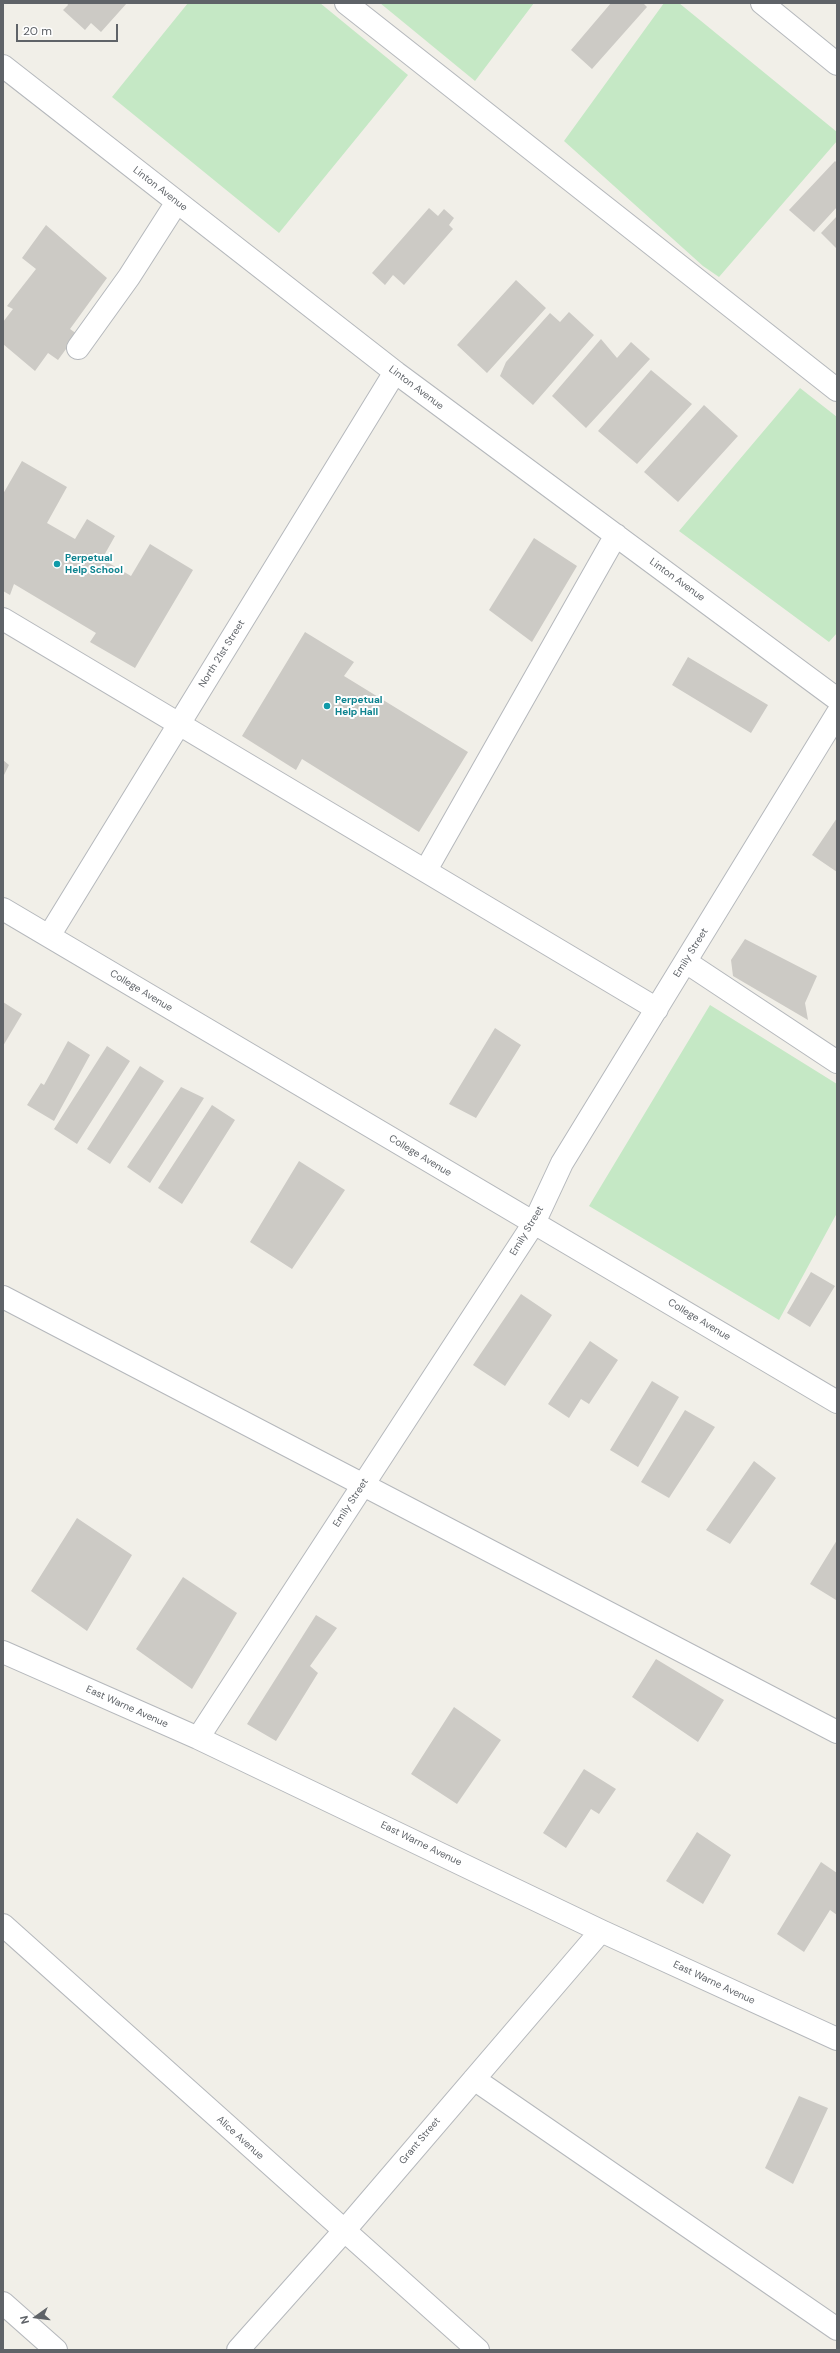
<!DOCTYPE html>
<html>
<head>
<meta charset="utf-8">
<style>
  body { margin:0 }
  #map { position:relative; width:840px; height:2353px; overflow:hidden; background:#f1efe8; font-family:"DM Sans",sans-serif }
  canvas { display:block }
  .frame { position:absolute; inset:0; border:4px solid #5f6368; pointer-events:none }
  .north { position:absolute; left:16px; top:2297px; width:40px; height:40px; -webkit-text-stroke:3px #fff; paint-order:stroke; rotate:256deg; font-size:11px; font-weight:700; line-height:16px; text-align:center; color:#5f6368 }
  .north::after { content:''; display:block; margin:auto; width:14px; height:18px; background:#5f6368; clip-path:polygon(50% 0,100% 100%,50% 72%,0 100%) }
  .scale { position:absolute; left:16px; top:24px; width:102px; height:18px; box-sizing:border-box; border:2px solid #5f6368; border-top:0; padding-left:5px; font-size:12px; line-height:14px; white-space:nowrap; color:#5f6368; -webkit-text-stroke:3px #fff; paint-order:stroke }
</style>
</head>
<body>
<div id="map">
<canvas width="840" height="2353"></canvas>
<div class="frame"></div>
<div class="north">N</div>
<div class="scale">20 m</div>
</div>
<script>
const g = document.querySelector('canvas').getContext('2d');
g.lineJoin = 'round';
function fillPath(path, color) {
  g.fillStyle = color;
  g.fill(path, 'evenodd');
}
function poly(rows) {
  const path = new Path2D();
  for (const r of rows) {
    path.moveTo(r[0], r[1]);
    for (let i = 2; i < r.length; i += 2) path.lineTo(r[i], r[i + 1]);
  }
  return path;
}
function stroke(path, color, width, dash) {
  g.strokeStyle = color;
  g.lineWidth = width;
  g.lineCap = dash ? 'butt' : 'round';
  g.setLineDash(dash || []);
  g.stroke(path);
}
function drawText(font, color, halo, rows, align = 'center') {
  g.font = font + ' "DM Sans",sans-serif';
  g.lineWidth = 4;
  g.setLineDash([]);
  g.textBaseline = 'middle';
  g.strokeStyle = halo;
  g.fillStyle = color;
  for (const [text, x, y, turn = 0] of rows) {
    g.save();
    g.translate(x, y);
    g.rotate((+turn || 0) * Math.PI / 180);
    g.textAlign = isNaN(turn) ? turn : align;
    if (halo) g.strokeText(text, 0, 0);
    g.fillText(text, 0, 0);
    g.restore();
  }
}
const green = poly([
  [188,3,320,3,408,75,279,233,112,97],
  [380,3,534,3,475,81],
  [664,3,679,3,837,132,837,141,719,277,703,266,564,141],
  [800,388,837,417,837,633,829,642,679,531],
  [710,1005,837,1084,837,1213,779,1320,589,1206]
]);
const building = poly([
  [67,3,127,3,101,32,91,23,85,30,63,10,68,5],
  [611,3,643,3,647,7,592,69,571,50],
  [835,161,837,163,837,207,814,232,789,210],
  [429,208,438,216,444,209,454,218,449,225,453,229,404,285,393,275,385,285,372,273],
  [837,216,837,249,821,233],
  [46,225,107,278,70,329,77,334,58,360,48,353,35,371,3,344,3,322,13,309,7,306,36,269,22,258],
  [516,280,546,308,487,373,457,345],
  [569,312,594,335,533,405,500,376,506,362,550,313,560,322],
  [601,339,617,358,631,342,650,359,586,428,552,396],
  [651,370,692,404,637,464,598,431],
  [704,405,738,436,678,502,644,472],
  [22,461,67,487,47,523,75,539,87,519,115,536,102,559,131,576,150,544,193,570,135,668,90,642,96,633,14,584,10,595,3,591,3,494],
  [534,538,577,566,532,642,489,610],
  [305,632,354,662,344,676,468,752,419,832,302,759,296,770,242,736],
  [688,657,768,705,751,733,672,685],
  [3,760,9,765,3,777],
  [837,818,837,872,812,855],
  [745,939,817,976,805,1003,808,1020,733,976,731,960],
  [3,1002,22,1014,3,1046],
  [495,1028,521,1045,476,1118,449,1104],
  [68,1041,90,1055,54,1121,27,1105,41,1083,44,1085],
  [107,1046,130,1061,77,1144,54,1129],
  [140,1066,164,1081,110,1164,87,1149],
  [181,1087,204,1098,150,1183,127,1167],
  [212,1105,235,1120,182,1204,158,1188],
  [299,1161,345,1190,292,1269,250,1242],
  [811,1272,835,1286,810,1327,787,1313],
  [521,1294,552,1315,505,1386,473,1365],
  [590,1341,618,1360,589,1404,581,1399,569,1418,548,1404],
  [652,1381,679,1397,638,1467,610,1450],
  [685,1410,715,1427,669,1498,641,1482],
  [754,1461,776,1478,730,1544,706,1530],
  [77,1518,132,1555,87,1631,31,1591],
  [837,1540,837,1598,836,1600,810,1584],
  [183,1577,237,1613,192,1689,136,1649],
  [316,1615,337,1628,310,1666,318,1673,276,1741,247,1724],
  [656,1659,724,1700,698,1742,632,1697],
  [454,1707,501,1740,457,1804,411,1774],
  [584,1769,616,1789,599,1814,591,1809,566,1848,543,1833],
  [697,1832,731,1855,703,1904,666,1881],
  [821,1862,837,1873,837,1915,830,1910,804,1952,777,1934],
  [799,2096,828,2108,793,2184,765,2168]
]);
const minor = poly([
  [346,3,837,390],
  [762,3,837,64],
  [3,66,395,372,837,699],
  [78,348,129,277,177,202],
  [3,619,657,1009],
  [426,870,616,535],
  [3,909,837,1402],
  [49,936,395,372],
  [686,962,837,1062],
  [3,1297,837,1732],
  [3,1652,198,1738,601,1931,837,2039],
  [198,1738,534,1223,562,1163,837,714],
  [3,1925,478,2350],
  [474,2079,837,2329],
  [3,2303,56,2350],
  [238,2350,344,2231,601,1931]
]);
const markers = [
  [57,564,4,"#0f9aa8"],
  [327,706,4,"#0f9aa8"]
];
const streetNames = [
  ["Linton Avenue",160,189,38],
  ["Linton Avenue",416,388,37],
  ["Linton Avenue",677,580,36],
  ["North 21st Street",222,654,-58],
  ["Emily Street",691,953,-58],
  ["College Avenue",141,991,31],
  ["College Avenue",420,1156,31],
  ["Emily Street",527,1231,-59],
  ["College Avenue",699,1320,31],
  ["Emily Street",351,1503,-57],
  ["East Warne Avenue",127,1707,24],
  ["East Warne Avenue",421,1844,26],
  ["East Warne Avenue",714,1983,25],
  ["Alice Avenue",240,2138,42],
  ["Grant Street",420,2141,-50]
];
const cultureNames = [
  ["Perpetual",65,558],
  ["Help School",65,570],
  ["Perpetual",335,700],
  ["Help Hall",335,712]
];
fillPath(green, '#c5e8c5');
fillPath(building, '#cccac5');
stroke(minor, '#b5b8bc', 24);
stroke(minor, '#fff', 22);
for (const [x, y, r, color] of markers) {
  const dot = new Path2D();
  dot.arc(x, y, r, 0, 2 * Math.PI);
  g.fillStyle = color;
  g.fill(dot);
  stroke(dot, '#fff', 1.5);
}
drawText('10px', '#5f6368', '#fff', streetNames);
drawText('bold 10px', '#0d838f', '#fff', cultureNames, 'left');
</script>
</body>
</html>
